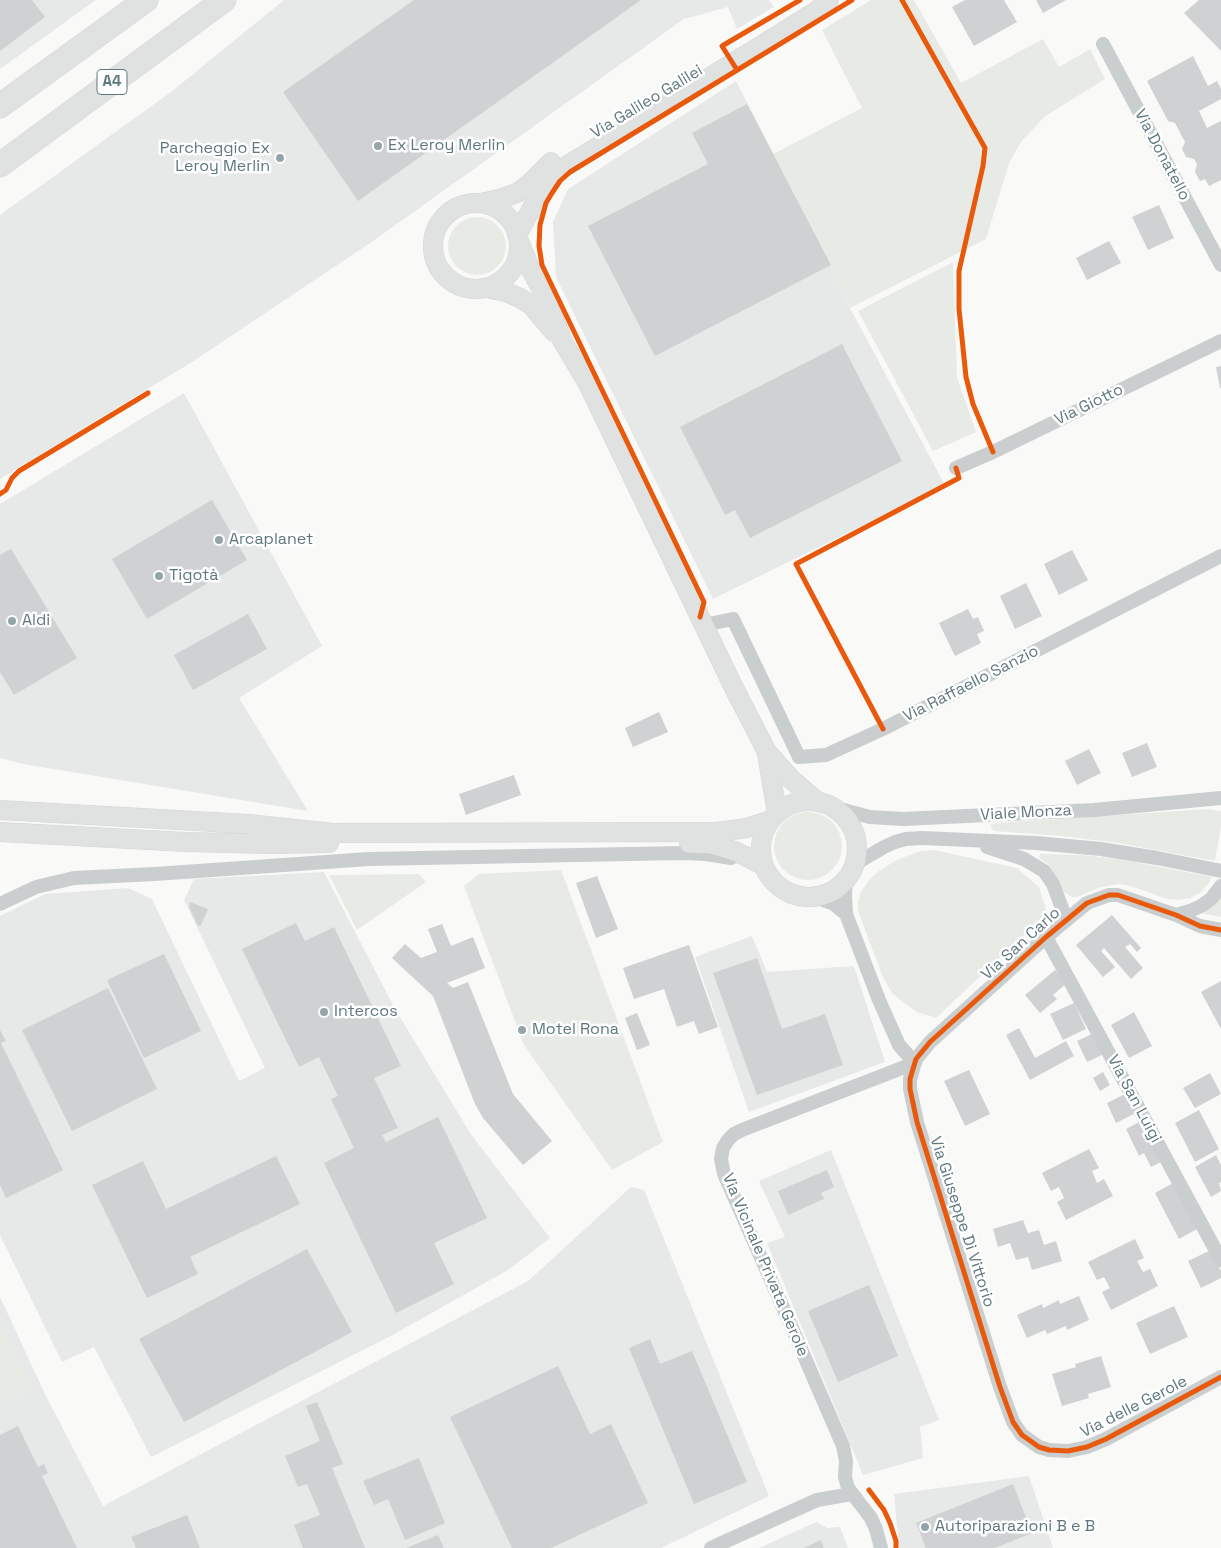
<!DOCTYPE html>
<html>
<head>
<meta charset="utf-8">
<style>
  body { margin:0 }
  canvas { display:block; background:#f9f9f8 }
</style>
</head>
<body>
<canvas width="1221" height="1548"></canvas>
<script>
const g = document.querySelector('canvas').getContext('2d');
g.lineJoin = 'round';
function fillPath(path, color) {
  g.fillStyle = color;
  g.fill(path, 'evenodd');
}
function poly(rows) {
  const path = new Path2D();
  for (const r of rows) {
    if (r.length === 3) {
      path.moveTo(r[0] + r[2], r[1]);
      path.arc(r[0], r[1], r[2], 0, 2 * Math.PI);
      continue;
    }
    path.moveTo(r[0], r[1]);
    for (let i = 2; i < r.length; i += 2) path.lineTo(r[i], r[i + 1]);
  }
  return path;
}
function stroke(path, color, width, dash) {
  g.strokeStyle = color;
  g.lineWidth = width;
  g.lineCap = dash ? 'butt' : 'round';
  g.setLineDash(dash || []);
  g.stroke(path);
}
function drawText(font, color, halo, rows, align = 'center') {
  g.font = font + ' "Space Grotesk",sans-serif';
  g.lineWidth = 5;
  g.setLineDash([]);
  g.textBaseline = 'middle';
  g.strokeStyle = halo;
  g.fillStyle = color;
  for (const [text, x, y, turn = 0] of rows) {
    g.save();
    g.translate(x, y);
    g.rotate((+turn || 0) * Math.PI / 180);
    g.textAlign = isNaN(turn) ? turn : align;
    if (halo) g.strokeText(text, 0, 0);
    g.fillText(text, 0, 0);
    g.restore();
  }
}
const built = poly([
  [0,0,96,0,0,69],
  [284,0,769,0,774,7,737,29,728,7,684,19,376,239,192,362,0,479,0,215,171,92],
  [736,81,831,265,850,308,945,485,713,599,556,277,553,222,568,189],
  [184,393,322,646,239,698,308,811,23,764,0,758,0,504],
  [324,872,394,1007,470,1133,550,1238,508,1270,389,1337,151,1457,94,1347,62,1362,0,1235,0,916,45,894,128,888,152,899,239,1081,265,1068,184,900,194,879],
  [752,936,767,972,854,966,885,1062,749,1112,695,957],
  [831,1150,939,1420,920,1427,923,1458,863,1475,767,1243,785,1237,759,1181],
  [631,1187,644,1190,769,1496,661,1548,0,1548,0,1297,45,1394,103,1506,528,1281],
  [1029,1476,1053,1548,899,1548,894,1494],
  [816,1522,827,1528,840,1527,848,1548,759,1548]
]);
const green = poly([
  [871,0,914,0,961,83,1043,39,1059,67,1090,49,1105,79,1044,117,1021,142,1009,163,986,239,850,308,831,265,773,154,862,108,822,30],
  [477,246,29],
  [953,262,957,377,976,432,933,451,858,311],
  [1208,809,1221,811,1221,826,1215,861,1118,843,1061,836,994,831,991,827,991,825,996,823],
  [808,846,34],
  [934,850,1017,868,1039,887,1047,913,936,1018,917,1012,908,1006,892,993,882,975,858,911,858,901,861,892,869,880,879,871,895,861,907,856,921,851],
  [1040,854,1082,855,1119,859,1212,877,1209,883,1200,893,1190,898,1179,900,1167,899,1131,886,1118,884,1101,887,1077,897,1072,897,1064,892,1052,870,1048,864,1039,858],
  [561,870,663,1142,612,1170,524,1045,464,886,479,874],
  [419,874,426,882,357,930,329,875],
  [1221,892,1221,917,1201,913],
  [0,1319,32,1389,0,1404]
]);
const building = poly([
  [0,0,32,0,45,17,0,51],
  [414,0,641,0,358,201,283,92],
  [965,0,1004,0,1017,22,974,46,952,7],
  [1036,0,1066,0,1043,13],
  [1199,0,1221,0,1221,51,1184,13],
  [1193,56,1208,86,1217,81,1221,89,1221,99,1199,111,1207,128,1221,121,1221,180,1209,186,1205,179,1200,181,1195,172,1197,164,1194,159,1186,157,1182,149,1185,142,1175,123,1168,121,1147,81],
  [747,104,831,265,655,356,588,226,708,164,692,133],
  [1159,205,1174,238,1148,250,1132,217],
  [1109,241,1121,263,1087,280,1076,258],
  [842,344,902,461,750,538,735,510,725,515,680,427],
  [1221,366,1221,388,1220,388,1216,367],
  [212,500,247,560,147,619,112,559],
  [11,549,77,658,14,695,0,672,0,555],
  [1072,550,1088,580,1059,595,1044,564],
  [1026,583,1042,616,1015,629,1000,596],
  [968,609,973,619,978,617,984,631,977,634,981,643,955,656,939,623],
  [248,614,267,649,193,690,174,655],
  [659,712,668,732,633,747,625,728],
  [1147,743,1157,767,1132,777,1122,753],
  [1089,749,1101,773,1077,785,1065,761],
  [514,775,521,795,466,815,459,794],
  [597,876,618,929,596,938,576,883],
  [190,902,208,909,201,925,198,926,189,907],
  [1112,915,1141,948,1137,952,1130,944,1125,947,1143,968,1131,979,1104,948,1101,951,1115,967,1103,977,1076,945],
  [296,923,305,941,334,927,401,1066,374,1078,398,1128,382,1135,386,1142,438,1117,487,1218,434,1243,454,1284,396,1313,324,1163,354,1148,331,1099,338,1096,319,1057,299,1067,242,949],
  [442,924,451,946,473,937,485,968,447,983,453,988,468,982,513,1094,552,1141,523,1165,483,1118,475,1104,433,996,392,958,405,944,421,958,437,952,428,929],
  [689,945,718,1027,699,1034,694,1021,677,1027,664,989,634,999,623,968],
  [164,954,201,1031,144,1058,107,980],
  [757,958,782,1029,825,1014,843,1065,757,1095,713,973],
  [1055,970,1067,983,1053,995,1057,999,1040,1013,1025,995],
  [1221,981,1221,1029,1201,992],
  [108,988,157,1089,72,1131,22,1030],
  [1074,1003,1086,1029,1063,1040,1050,1014],
  [1134,1012,1152,1046,1129,1058,1111,1025],
  [637,1013,650,1045,637,1050,625,1018],
  [1019,1028,1035,1058,1066,1041,1074,1056,1030,1080,1006,1035],
  [0,1030,6,1041,1,1043,63,1170,6,1198,0,1185],
  [1094,1033,1104,1054,1087,1062,1077,1041],
  [969,1070,990,1114,965,1126,944,1081],
  [1103,1072,1110,1085,1100,1091,1093,1078],
  [1210,1073,1221,1094,1195,1108,1183,1088],
  [1125,1094,1134,1114,1116,1123,1107,1103],
  [1199,1110,1219,1149,1195,1162,1175,1123],
  [1143,1120,1163,1161,1151,1167,1144,1153,1139,1156,1126,1129],
  [1089,1149,1099,1168,1092,1171,1097,1183,1104,1179,1113,1196,1066,1220,1057,1202,1064,1198,1059,1187,1051,1191,1042,1173],
  [1216,1155,1221,1165,1221,1182,1219,1183,1221,1191,1211,1197,1195,1167],
  [276,1156,300,1204,190,1257,198,1274,147,1298,92,1185,143,1161,166,1209],
  [827,1170,834,1187,821,1193,824,1199,788,1215,778,1191],
  [1175,1182,1199,1228,1179,1239,1155,1193],
  [1023,1220,1028,1233,1039,1230,1044,1245,1056,1241,1062,1261,1032,1270,1028,1257,1016,1260,1010,1243,998,1247,993,1229],
  [1135,1239,1144,1258,1137,1261,1143,1272,1150,1269,1158,1286,1111,1310,1102,1292,1110,1288,1104,1277,1097,1280,1088,1262],
  [307,1249,352,1332,184,1422,139,1339],
  [1211,1250,1221,1271,1221,1278,1201,1288,1188,1261],
  [869,1285,898,1356,838,1382,808,1311],
  [1079,1296,1089,1320,1067,1330,1066,1326,1047,1334,1045,1330,1027,1338,1017,1315,1042,1304,1043,1308,1059,1300,1060,1304],
  [1174,1306,1188,1337,1150,1354,1136,1323],
  [650,1339,660,1364,692,1351,747,1482,694,1504,629,1348],
  [1101,1356,1111,1387,1088,1394,1089,1398,1062,1406,1052,1374,1076,1367,1075,1364],
  [558,1366,590,1434,611,1424,648,1503,551,1548,512,1548,450,1417],
  [317,1402,343,1464,332,1468,365,1548,303,1548,294,1525,320,1515,307,1484,298,1487,285,1456,320,1441,306,1406],
  [18,1426,38,1467,44,1464,48,1473,42,1476,77,1548,0,1548,0,1435],
  [419,1458,445,1523,405,1540,388,1499,374,1505,363,1481],
  [1013,1484,1032,1533,995,1548,926,1548,916,1523],
  [187,1515,200,1548,136,1548,131,1537],
  [438,1535,444,1548,406,1548],
  [821,1540,824,1548,804,1548]
]);
const street = poly([
  [1103,44,1221,265],
  [956,468,993,452,1221,341],
  [704,625,733,619,799,757,826,755,883,729,1221,556],
  [832,807,870,817,903,819,1094,810,1221,798],
  [987,847,1024,859,1044,871,1053,884,1066,919],
  [855,864,884,847,895,842,906,839,922,838,1036,843,1101,849,1157,858,1221,871],
  [846,880,845,895,846,914,879,1000,899,1045,915,1063],
  [814,897,834,904,846,914],
  [0,904,36,887,74,878,155,874,369,859,682,853,706,854,731,858],
  [1176,915,1190,911,1201,906,1211,899,1221,886],
  [1221,930,1200,926,1176,915,1118,895,1109,895,1087,903,1046,937,930,1042,916,1059,910,1079,910,1089,917,1122,1000,1387,1013,1422,1022,1435,1039,1447,1049,1450,1068,1451,1087,1447,1106,1439,1221,1377],
  [1046,937,1221,1260],
  [711,1548,817,1500,852,1494],
  [881,1548,876,1529,871,1518,848,1488,845,1477,846,1461,843,1446,789,1321,724,1174,721,1159,723,1148,728,1140,734,1134,742,1130,915,1063]
]);
const secondary = poly([
  [476,246,43],
  [481,203,499,199,517,193,529,184,551,162],
  [517,235,544,186,560,170,815,12,829,0],
  [519,241,530,268,545,296,563,342,588,384,733,686,767,752,792,780,818,802],
  [486,288,506,292,520,298,531,305,554,332],
  [767,753,777,813],
  [809,849,48],
  [0,810,248,824,333,833,717,832,747,828,771,820],
  [0,832,186,842,271,844,329,843],
  [689,843,711,844,722,847,737,852,763,865]
]);
const highway = poly([
  [0,106,146,0],
  [0,165,224,0]
]);
const cycleway = poly([
  [902,0,985,148,983,166,959,271,959,309,966,377,973,404,993,452],
  [737,70,722,46,800,0],
  [0,494,6,490,12,478,19,471,148,393],
  [700,617,704,602,542,265,539,246,540,225,546,203,552,193,560,181,570,172,852,0],
  [883,729,796,564,959,478,956,468],
  [1221,930,1200,926,1176,915,1118,895,1109,895,1087,903,1046,937,930,1042,916,1059,910,1079,910,1089,917,1122,1000,1387,1013,1422,1022,1435,1039,1447,1049,1450,1068,1451,1087,1447,1106,1439,1221,1377],
  [869,1490,884,1510,890,1523,896,1541,896,1548]
]);
const markers = [
  [378,146,5,"#94a5a9"],
  [280,158,5,"#94a5a9"],
  [219,540,5,"#94a5a9"],
  [159,576,5,"#94a5a9"],
  [12,621,5,"#94a5a9"],
  [324,1012,5,"#94a5a9"],
  [522,1030,5,"#94a5a9"],
  [925,1527,5,"#94a5a9"]
];
const shields = [
  [112,82,30]
];
const shieldNames = [
  ["A4",112,82]
];
const streetNames = [
  ["Via Galileo Galilei",647,102,-31],
  ["Via Donatello",1162,155,62],
  ["Via Giotto",1089,405,-26],
  ["Via Raffaello Sanzio",971,684,-27],
  ["Viale Monza",1026,813,-3],
  ["Via San Carlo",1021,944,-42],
  ["Via San Luigi",1134,1099,62],
  ["Via Giuseppe Di Vittorio",962,1222,72],
  ["Via Vicinale Privata Gerole",765,1265,67],
  ["Via delle Gerole",1134,1407,-27]
];
const poiNames = [
  ["Ex Leroy Merlin",388,146],
  ["Parcheggio Ex",270,149,"right"],
  ["Leroy Merlin",270,167,"right"],
  ["Arcaplanet",229,540],
  ["Tigotà",169,576],
  ["Aldi",22,621],
  ["Intercos",334,1012],
  ["Motel Rona",532,1030],
  ["Autoriparazioni B e B",935,1527]
];
fillPath(built, '#e7e9e8');
fillPath(green, '#e8ebe5');
fillPath(building, '#cfd1d2');
stroke(secondary, '#d4d6d6', 20);
stroke(highway, '#d5d6d6', 25);
stroke(street, '#cbcece', 14);
stroke(secondary, '#e0e1e1', 19);
stroke(highway, '#e0e1e1', 24);
stroke(cycleway, '#e8590c', 5);
for (const [x, y, r, color] of markers) {
  const dot = new Path2D();
  dot.arc(x, y, r, 0, 2 * Math.PI);
  g.fillStyle = color;
  g.fill(dot);
  stroke(dot, '#fff', 2);
}
for (const [x, y, w] of shields) {
  const box = new Path2D();
  box.roundRect(x - w / 2, y - 12.5, w, 25, 4);
  g.fillStyle = '#fff';
  g.fill(box);
  stroke(box, '#5e787f', 1);
}
drawText('bold 15px', '#5e787f', null, shieldNames);
drawText('16px', '#5e787f', '#fff', streetNames);
drawText('16px', '#5e787f', '#fff', poiNames, 'left');
</script>
</body>
</html>
